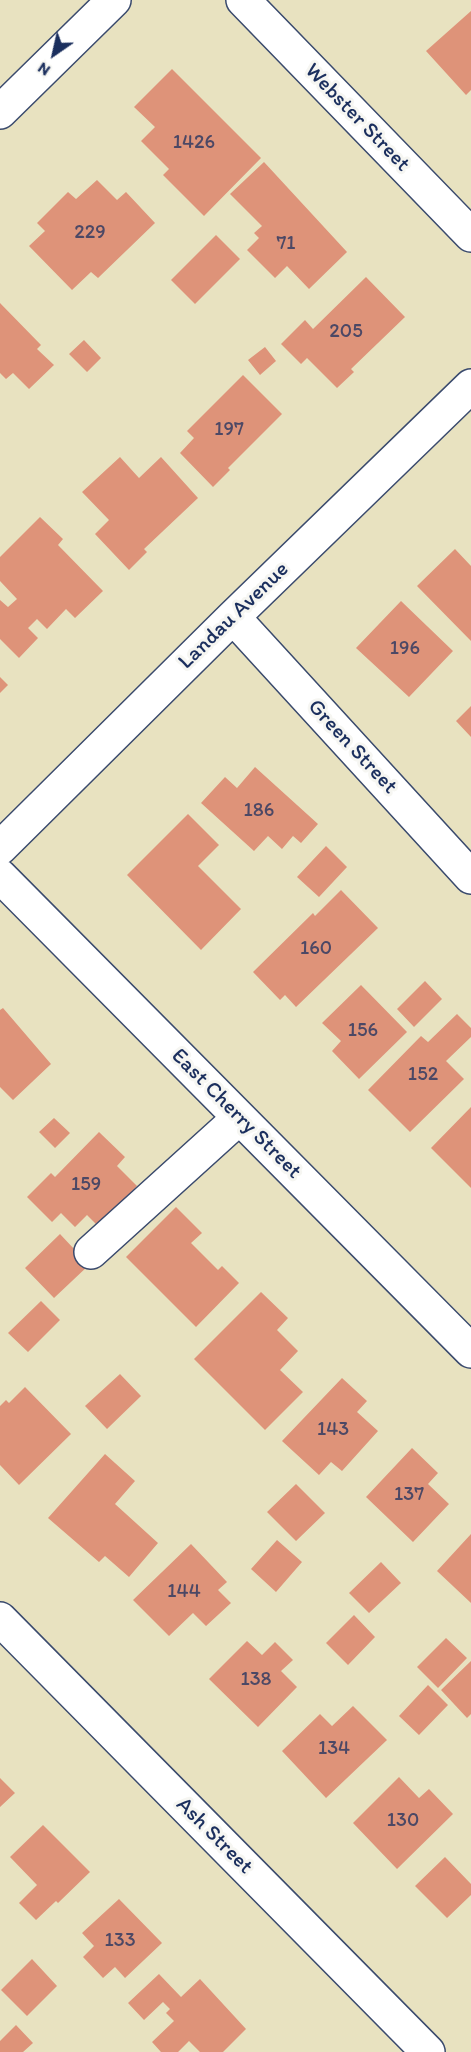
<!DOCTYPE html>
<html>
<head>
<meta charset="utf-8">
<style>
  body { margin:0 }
  #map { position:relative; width:471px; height:2052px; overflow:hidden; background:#e8e2c0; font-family:Itim,sans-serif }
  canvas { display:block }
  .north { position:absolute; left:24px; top:24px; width:60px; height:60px; -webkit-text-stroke:4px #f6f6f2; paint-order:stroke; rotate:214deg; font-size:16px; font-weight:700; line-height:24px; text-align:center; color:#1b2f5e }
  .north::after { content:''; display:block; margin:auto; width:21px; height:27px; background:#1b2f5e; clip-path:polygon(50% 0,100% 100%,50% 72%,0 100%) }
</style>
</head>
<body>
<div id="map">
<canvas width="471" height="2052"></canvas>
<div class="north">N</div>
</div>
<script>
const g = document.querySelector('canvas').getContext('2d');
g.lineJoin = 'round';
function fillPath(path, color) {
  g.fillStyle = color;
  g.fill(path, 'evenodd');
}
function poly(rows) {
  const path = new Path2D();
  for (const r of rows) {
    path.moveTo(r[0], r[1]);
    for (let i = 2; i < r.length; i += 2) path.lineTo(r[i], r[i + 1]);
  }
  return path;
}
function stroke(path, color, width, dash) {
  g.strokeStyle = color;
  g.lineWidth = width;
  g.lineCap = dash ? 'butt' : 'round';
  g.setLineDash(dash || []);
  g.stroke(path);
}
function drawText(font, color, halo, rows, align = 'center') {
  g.font = font + ' Itim,sans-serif';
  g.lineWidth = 6;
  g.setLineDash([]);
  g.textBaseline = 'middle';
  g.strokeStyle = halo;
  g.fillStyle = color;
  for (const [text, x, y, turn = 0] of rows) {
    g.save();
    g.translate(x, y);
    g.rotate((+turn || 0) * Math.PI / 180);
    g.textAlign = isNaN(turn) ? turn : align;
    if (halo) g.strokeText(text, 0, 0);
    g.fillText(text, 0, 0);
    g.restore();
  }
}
const building = poly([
  [471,11,471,90,466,95,426,51],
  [172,69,261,158,204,216,163,175,169,169,141,141,155,127,134,107],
  [264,162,347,252,309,289,287,266,275,278,247,250,259,238,254,233,262,226,230,194],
  [97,180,117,200,126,192,155,223,98,278,91,272,72,290,29,246,45,231,37,223,68,192,76,199],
  [216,235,240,259,195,304,171,280],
  [366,277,405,317,351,369,354,372,337,388,307,358,301,364,281,344,305,320,313,329],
  [0,303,41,345,37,349,54,365,29,389,13,373,6,379,0,373],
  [84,340,101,358,87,372,69,354],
  [265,347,276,361,260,375,248,360],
  [243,375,282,414,228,468,230,470,213,487,180,453,194,438,187,431],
  [120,457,139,478,161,457,198,498,144,549,147,552,129,570,95,534,109,520,82,492],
  [40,517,63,539,58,545,103,591,75,618,66,609,47,629,37,619,28,628,38,638,19,658,0,639,0,600,8,607,17,599,0,581,0,557],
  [455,549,471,566,471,641,417,586],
  [401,601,453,651,409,697,356,648],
  [0,677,8,685,0,693],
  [471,706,471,737,456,721],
  [255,767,318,824,301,843,293,836,282,849,268,836,254,851,201,803,225,777,237,788],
  [188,814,219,845,198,866,241,909,201,950,127,875],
  [326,846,347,867,319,897,297,877],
  [341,890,378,928,296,1007,285,995,280,1000,253,972,313,913,315,916],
  [425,981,442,999,414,1027,397,1009],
  [361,985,407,1032,359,1079,332,1051,341,1041,322,1023],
  [3,1008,51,1064,13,1100,0,1087,0,1010],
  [457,1014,471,1028,471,1037,446,1061,464,1079,410,1132,368,1090,421,1036,428,1042],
  [471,1107,471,1188,431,1148],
  [54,1118,70,1133,55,1148,39,1132],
  [99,1132,125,1157,117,1166,137,1186,98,1226,87,1215,75,1227,61,1213,52,1222,27,1197,51,1173,55,1177],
  [176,1207,202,1233,191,1243,218,1270,222,1266,239,1283,196,1327,126,1257],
  [60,1234,89,1265,54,1298,25,1268],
  [261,1292,288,1318,277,1330,298,1351,280,1370,303,1392,265,1430,194,1359],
  [41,1301,60,1320,28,1352,8,1333],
  [120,1374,141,1396,107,1429,85,1406],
  [342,1378,367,1401,357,1412,378,1431,342,1471,331,1462,319,1475,282,1441],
  [25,1387,71,1434,19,1485,0,1465,0,1406,6,1400,9,1403],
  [412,1448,438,1473,428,1484,449,1504,413,1542,366,1497],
  [105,1454,135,1481,115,1504,158,1543,129,1577,105,1556,99,1562,48,1518],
  [296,1484,325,1513,296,1541,267,1512],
  [471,1534,471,1603,437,1571],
  [277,1540,302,1562,276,1592,251,1569],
  [191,1544,227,1582,218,1590,231,1603,206,1626,193,1613,169,1636,133,1600],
  [381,1562,401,1583,369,1613,349,1593],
  [354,1615,375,1637,348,1665,326,1643],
  [446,1638,467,1658,438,1688,417,1667],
  [247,1641,262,1655,275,1642,293,1660,281,1671,297,1687,258,1727,209,1679],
  [471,1661,471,1714,467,1718,441,1690],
  [428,1685,448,1705,419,1735,399,1716],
  [353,1706,387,1740,326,1798,282,1751,320,1714,332,1726],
  [399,1777,419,1798,429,1789,453,1814,397,1869,353,1823],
  [0,1778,15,1793,0,1807],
  [43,1825,90,1872,58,1903,56,1901,36,1920,19,1903,37,1885,10,1857],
  [445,1857,471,1884,471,1895,447,1918,415,1886],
  [119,1899,162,1943,125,1978,115,1967,103,1978,83,1957,94,1946,82,1933],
  [32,1959,57,1986,27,2016,1,1990],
  [159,1974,181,1997,200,1979,246,2029,223,2052,200,2052,189,2041,178,2052,161,2052,152,2042,174,2021,166,2013,170,2009,163,2002,144,2020,128,2003],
  [16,2025,33,2043,23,2052,0,2052,0,2041]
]);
const minor = poly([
  [243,0,471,235],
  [0,112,114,0],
  [233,617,471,877],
  [0,848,233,617,471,386],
  [0,876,471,1351],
  [91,1252,239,1118],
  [0,1619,428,2052]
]);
const numberNames = [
  ["1426",194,143],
  ["229",90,233],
  ["71",286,244],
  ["205",346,332],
  ["197",229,430],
  ["196",405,649],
  ["186",259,811],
  ["160",316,949],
  ["156",363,1031],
  ["152",423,1075],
  ["159",86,1185],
  ["143",333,1430],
  ["137",409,1495],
  ["144",184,1592],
  ["138",256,1680],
  ["134",334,1749],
  ["130",403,1821],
  ["133",120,1941]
];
const streetNames = [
  ["Webster Street",357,118,46],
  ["Landau Avenue",234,616,-44],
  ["Green Street",352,747,47],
  ["East Cherry Street",236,1114,45],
  ["Ash Street",214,1836,45]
];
fillPath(building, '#de9379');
stroke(minor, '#3a4a6d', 36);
stroke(minor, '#fff', 33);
drawText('20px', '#4c4865', null, numberNames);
drawText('22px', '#1b2f5e', '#f6f6f2', streetNames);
</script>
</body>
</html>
